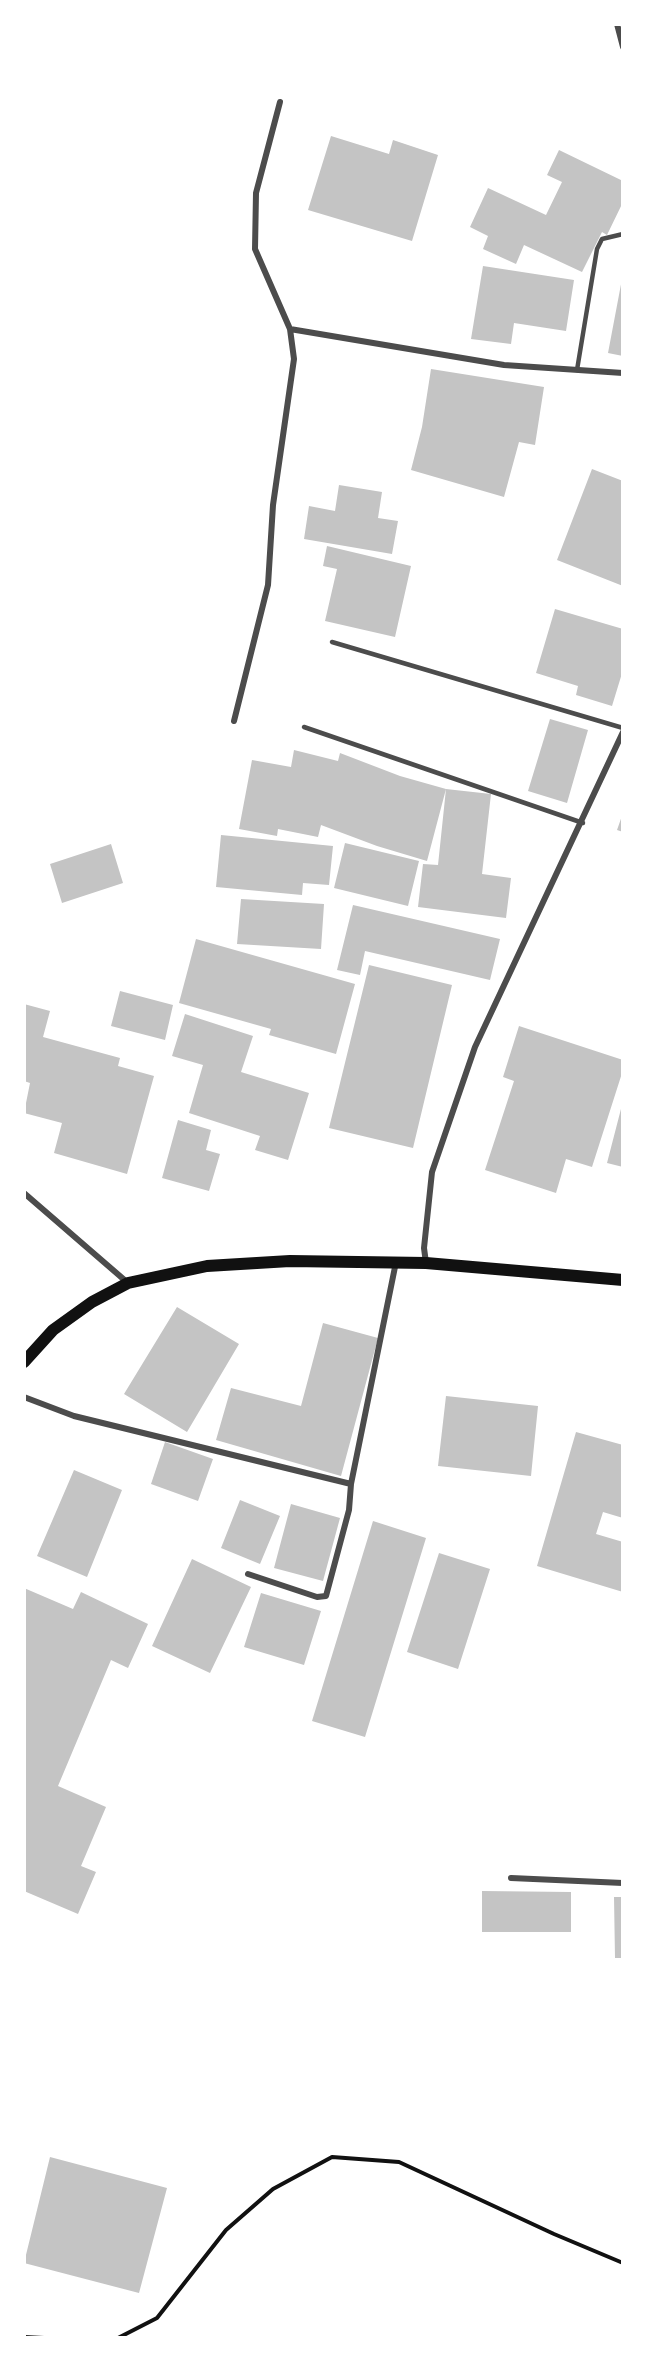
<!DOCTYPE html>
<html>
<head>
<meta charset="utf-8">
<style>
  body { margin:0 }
  #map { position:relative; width:647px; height:2362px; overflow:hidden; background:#fff; font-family:"IBM Plex Sans",sans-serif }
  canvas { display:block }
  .frame { position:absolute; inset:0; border:26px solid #fff; pointer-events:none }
</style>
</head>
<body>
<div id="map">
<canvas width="647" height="2362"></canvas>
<div class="frame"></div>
</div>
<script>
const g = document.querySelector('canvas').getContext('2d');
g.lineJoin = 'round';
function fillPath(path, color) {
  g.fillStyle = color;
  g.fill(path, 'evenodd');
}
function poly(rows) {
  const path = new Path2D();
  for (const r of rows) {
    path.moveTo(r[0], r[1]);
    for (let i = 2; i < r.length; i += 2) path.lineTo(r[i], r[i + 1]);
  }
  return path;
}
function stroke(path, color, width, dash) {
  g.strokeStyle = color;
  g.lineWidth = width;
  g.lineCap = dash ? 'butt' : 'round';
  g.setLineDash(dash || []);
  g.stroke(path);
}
const building = poly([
  [331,136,389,154,393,140,438,155,412,241,308,210],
  [559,150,623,181,623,202,607,235,602,232,582,272,524,245,516,264,483,249,488,236,470,227,488,188,546,215,562,182,547,175],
  [483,266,574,280,566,331,514,323,511,344,471,339],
  [622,279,623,279,623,356,608,353],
  [431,369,544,387,535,445,519,442,504,497,411,470,422,427],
  [592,469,623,481,623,586,557,560],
  [339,485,382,492,378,518,398,521,392,554,304,539,309,506,335,511],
  [327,546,411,566,395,637,325,621,337,569,323,566],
  [555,609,623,629,623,670,612,706,576,695,578,686,536,673],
  [550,719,588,730,567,803,528,791],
  [294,750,338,761,340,753,400,776,446,789,427,861,377,846,321,825,318,837,278,829,277,836,239,829,252,760,291,767],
  [446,789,491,794,482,874,511,878,506,918,418,907,423,864,438,865],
  [623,813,623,832,617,830],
  [221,835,333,846,329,885,303,883,302,895,216,887],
  [345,843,419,861,408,906,334,888],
  [111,844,123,883,62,903,50,864],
  [241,899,324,904,321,949,237,944],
  [353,905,500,939,490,980,365,951,360,975,337,970],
  [196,939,355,984,336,1054,269,1035,271,1029,179,1003],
  [369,965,452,985,413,1148,329,1128],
  [120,991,173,1005,165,1040,111,1026],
  [24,1004,50,1011,43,1037,120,1058,118,1066,154,1076,127,1174,54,1153,62,1123,24,1113,30,1083,24,1081],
  [185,1014,253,1036,241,1072,309,1093,288,1160,255,1150,260,1136,189,1113,203,1065,172,1056],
  [519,1026,623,1060,623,1070,592,1167,566,1159,556,1193,485,1170,514,1081,503,1077],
  [622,1105,623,1105,623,1167,607,1163],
  [178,1120,211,1130,206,1150,220,1154,209,1191,162,1178],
  [177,1307,239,1344,187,1432,124,1394],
  [323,1323,378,1338,341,1476,216,1440,231,1388,301,1406],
  [446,1396,538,1406,531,1476,438,1466],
  [576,1432,623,1445,623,1518,603,1512,596,1534,623,1542,623,1592,537,1566],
  [165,1442,213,1459,198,1501,151,1484],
  [74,1470,122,1490,87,1577,37,1556],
  [240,1500,280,1516,260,1564,221,1548],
  [291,1504,340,1518,323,1581,274,1568],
  [373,1521,426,1538,365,1737,312,1721],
  [439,1553,490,1569,458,1669,407,1652],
  [192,1559,251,1587,210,1673,152,1646],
  [24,1588,73,1609,81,1592,148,1624,128,1668,111,1660,58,1786,106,1807,81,1866,96,1872,78,1914,24,1891],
  [261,1593,321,1611,304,1665,244,1647],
  [482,1891,571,1892,571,1932,482,1932],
  [614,1897,623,1897,623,1958,615,1958],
  [50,2157,167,2188,139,2293,24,2263]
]);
const path = poly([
  [24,2337,44,2338],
  [118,2338,157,2318,226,2230,273,2189,332,2157,399,2162,554,2234,623,2263]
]);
const service = poly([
  [577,370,597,249,602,239,623,234],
  [332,642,623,728],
  [304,727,583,823]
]);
const minor = poly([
  [617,24,623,47],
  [290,329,504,365,623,373],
  [234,721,268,585,273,505,294,359,290,329,255,249,256,193,280,102],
  [24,1193,128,1283],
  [426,1263,424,1248,432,1172,475,1047,623,732],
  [24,1397,74,1416,351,1484],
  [248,1574,317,1597,326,1596,349,1510,351,1484,396,1262],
  [511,1878,623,1883]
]);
const secondary = poly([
  [24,1362,53,1330,92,1302,128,1283,207,1266,290,1261,426,1263,623,1280]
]);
fillPath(building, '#c4c4c4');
stroke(path, '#111', 4);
stroke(service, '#4c4c4c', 4.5);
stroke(minor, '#4c4c4c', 6);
stroke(secondary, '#111', 12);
</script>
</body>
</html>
